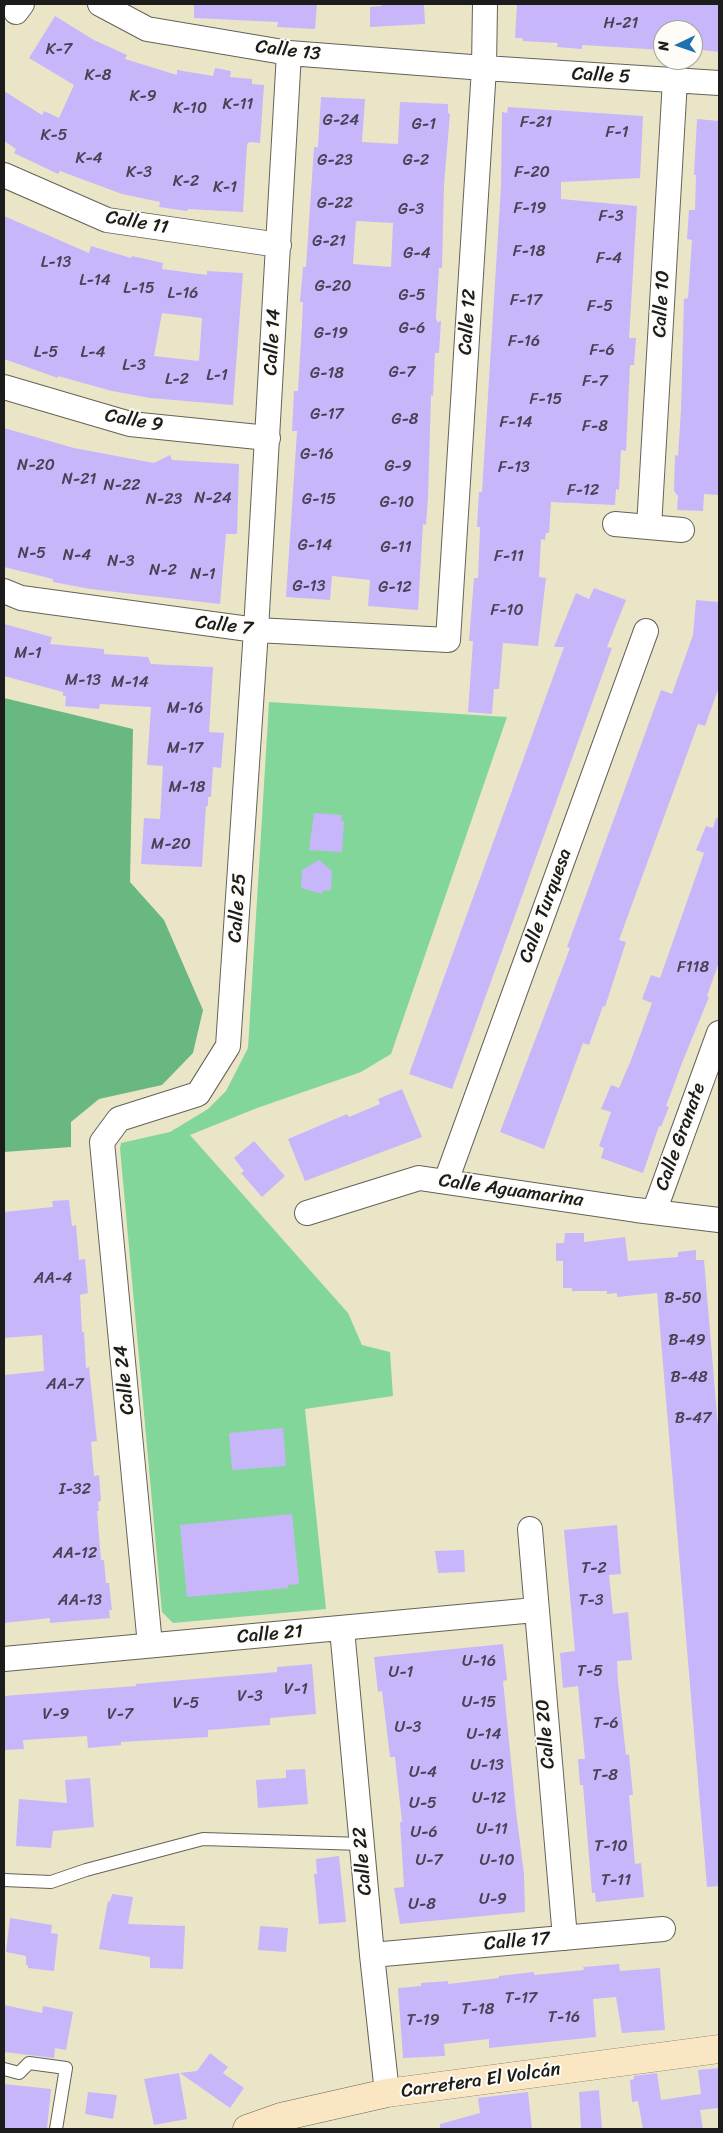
<!DOCTYPE html>
<html>
<head>
<meta charset="utf-8">
<style>
  body { margin:0 }
  #map { position:relative; width:723px; height:2133px; overflow:hidden; background:#ebe5c7; font-family:Sriracha,sans-serif }
  canvas { display:block }
  .frame { position:absolute; inset:0; border:5px solid #1c1c1c; pointer-events:none }
  .north { position:absolute; left:653px; top:20px; width:50px; height:50px; box-sizing:border-box; background:#fdfcf7; border:1px solid #a3a29f; border-radius:50%; rotate:267deg; font-size:14px; font-weight:700; line-height:20px; text-align:center; color:#1c1c1c }
  .north::after { content:''; display:block; margin:auto; width:18px; height:22px; background:#1f6fb2; clip-path:polygon(50% 0,100% 100%,50% 72%,0 100%) }
</style>
</head>
<body>
<div id="map">
<canvas width="723" height="2133"></canvas>
<div class="frame"></div>
<div class="north">N</div>
</div>
<script>
const g = document.querySelector('canvas').getContext('2d');
g.lineJoin = 'round';
function fillPath(path, color) {
  g.fillStyle = color;
  g.fill(path, 'evenodd');
}
function poly(rows) {
  const path = new Path2D();
  for (const r of rows) {
    path.moveTo(r[0], r[1]);
    for (let i = 2; i < r.length; i += 2) path.lineTo(r[i], r[i + 1]);
  }
  return path;
}
function stroke(path, color, width, dash) {
  g.strokeStyle = color;
  g.lineWidth = width;
  g.lineCap = dash ? 'butt' : 'round';
  g.setLineDash(dash || []);
  g.stroke(path);
}
function drawText(font, color, halo, rows, align = 'center') {
  g.font = font + ' Sriracha,sans-serif';
  g.lineWidth = 4;
  g.setLineDash([]);
  g.textBaseline = 'middle';
  g.strokeStyle = halo;
  g.fillStyle = color;
  for (const [text, x, y, turn = 0] of rows) {
    g.save();
    g.translate(x, y);
    g.rotate((+turn || 0) * Math.PI / 180);
    g.textAlign = isNaN(turn) ? turn : align;
    if (halo) g.strokeText(text, 0, 0);
    g.fillText(text, 0, 0);
    g.restore();
  }
}
const green = poly([
  [269,702,507,717,391,1054,361,1072,257,1108,190,1135,348,1313,362,1345,390,1352,393,1396,305,1409,326,1609,173,1623,162,1612,120,1148,121,1143,170,1132,208,1109,226,1091,248,1048]
]);
const forest = poly([
  [4,698,133,729,130,882,164,920,203,1010,193,1053,162,1085,99,1099,71,1122,71,1147,4,1152]
]);
const building = poly([
  [194,4,317,4,315,29,277,27,278,22,194,18],
  [381,4,424,4,425,24,370,27,370,7,382,6],
  [517,4,719,4,719,52,693,49,693,30,663,30,663,50,582,45,582,49,557,47,558,43,523,41,522,38,515,38],
  [55,16,94,40,127,55,125,59,177,75,177,70,213,76,215,68,231,71,230,77,252,79,252,84,264,85,260,143,249,142,247,145,243,212,188,209,187,211,159,207,160,202,122,194,60,171,58,174,14,153,16,149,4,141,4,91,42,115,44,111,59,118,74,85,29,58],
  [321,97,365,99,362,142,398,144,400,102,448,104,448,113,450,114,444,185,442,268,439,268,436,317,437,322,441,321,439,353,435,353,433,396,431,395,428,497,426,525,423,524,418,610,368,606,370,580,332,576,330,600,286,597,297,431,292,431,294,391,298,391,302,323,303,302,300,302,303,267,306,267,314,147,318,147],
  [356,221,393,223,391,267,353,264],
  [508,107,643,116,640,178,561,182,561,199,637,206,629,338,636,338,634,365,630,365,626,451,621,450,619,490,616,489,615,505,551,502,549,533,546,533,545,540,541,539,539,577,546,578,538,646,503,643,499,689,494,689,492,714,468,712,473,641,469,641,474,578,478,578,480,527,477,527,479,492,482,492,501,186,502,112,507,113],
  [697,119,719,121,719,495,704,494,703,511,677,510,678,496,674,491,675,455,678,456,681,410,684,299,688,298,692,240,687,239,689,210,695,210,696,175,694,175],
  [4,216,89,253,91,246,131,258,132,256,163,263,162,269,207,275,207,271,243,273,233,405,150,398,112,391,58,376,58,378,4,359],
  [162,313,202,318,199,361,154,356],
  [4,428,74,448,154,463,170,455,172,460,239,464,237,534,226,534,220,604,90,589,53,582,53,579,4,567],
  [594,588,626,600,607,647,612,648,452,1089,409,1074,564,647,554,647,576,593,589,599],
  [696,600,719,602,719,687,705,726,698,724,619,940,626,942,605,1007,603,1006,589,1045,583,1043,544,1149,500,1132,570,948,567,947,661,690,672,694,693,635],
  [4,624,52,637,50,644,104,649,104,654,148,657,151,664,213,667,209,732,224,733,221,768,213,767,211,797,208,797,208,806,206,806,202,867,141,864,144,818,160,819,163,766,147,765,151,707,100,704,99,709,65,706,66,696,63,696,63,692,4,676],
  [314,813,342,815,341,821,344,821,342,852,309,850],
  [716,818,719,818,719,962,707,996,709,997,682,1063,666,1106,669,1107,661,1127,659,1126,643,1173,601,1158,604,1148,599,1146,611,1112,601,1109,611,1085,619,1088,631,1060,652,1003,642,999,651,975,660,978,704,853,696,850,706,826,713,828],
  [319,860,332,871,331,890,323,891,322,894,301,888,302,870],
  [402,1089,422,1137,305,1181,288,1139,347,1114,349,1117,380,1104,378,1099],
  [254,1141,285,1176,262,1197,241,1173,244,1171,234,1158],
  [69,1200,72,1226,76,1225,79,1260,85,1259,88,1293,80,1295,82,1332,84,1332,86,1368,89,1367,97,1441,91,1442,94,1476,99,1475,101,1501,98,1502,99,1511,97,1511,101,1560,104,1560,106,1583,109,1583,112,1610,109,1610,110,1618,50,1623,50,1618,4,1623,4,1375,44,1371,42,1335,4,1338,4,1212,53,1207,52,1201],
  [565,1233,584,1233,584,1242,625,1237,628,1261,678,1257,678,1252,696,1250,696,1260,704,1260,719,1439,719,1886,707,1887,657,1293,617,1297,617,1293,607,1294,607,1291,572,1291,572,1288,563,1288,563,1261,556,1261,556,1243,564,1243],
  [283,1428,286,1466,232,1470,229,1433],
  [292,1514,299,1584,288,1585,288,1588,187,1597,180,1525],
  [617,1525,621,1574,609,1575,613,1614,628,1612,632,1660,617,1661,618,1682,626,1755,629,1754,633,1795,629,1795,635,1864,641,1863,644,1897,596,1902,595,1893,592,1893,583,1785,580,1785,578,1759,585,1759,578,1686,563,1688,560,1653,575,1651,564,1530],
  [464,1550,465,1572,438,1573,435,1551],
  [503,1644,507,1680,503,1681,516,1811,524,1874,525,1912,400,1924,394,1888,404,1887,400,1822,402,1822,395,1757,390,1757,382,1691,378,1692,374,1657],
  [312,1664,316,1714,270,1718,270,1725,208,1730,208,1737,121,1742,121,1745,88,1748,87,1736,23,1740,24,1749,4,1750,4,1696,136,1686,136,1684,277,1672,277,1667],
  [305,1769,308,1804,258,1808,256,1780,286,1778,286,1770],
  [90,1778,94,1827,53,1831,51,1848,16,1846,19,1799,67,1803,65,1780],
  [339,1856,346,1922,319,1924,314,1874,317,1874,316,1859],
  [112,1894,133,1897,128,1924,185,1926,183,1969,150,1968,150,1957,99,1949,108,1901,110,1902],
  [10,1918,52,1925,51,1933,58,1934,54,1971,28,1968,28,1965,26,1965,26,1956,6,1952],
  [260,1926,288,1928,286,1952,258,1950],
  [619,1964,620,1971,660,1968,665,2030,622,2033,616,1997,593,1999,596,2037,489,2048,489,2039,444,2044,445,2056,403,2058,398,1988,421,1986,421,1983,448,1981,448,1984,499,1978,499,1976,534,1972,534,1975,584,1970,583,1967],
  [4,2005,42,2013,43,2006,73,2012,66,2050,55,2048,54,2058,4,2052],
  [210,2053,228,2067,223,2073,244,2088,230,2108,180,2073,197,2071],
  [719,2068,719,2108,700,2110,703,2129,643,2129,638,2101,632,2102,630,2080,634,2079,634,2076,657,2073,661,2100,701,2094,698,2070],
  [179,2073,187,2119,154,2125,144,2079],
  [4,2084,51,2089,47,2129,4,2129],
  [599,2090,602,2129,581,2129,579,2092],
  [88,2092,117,2095,113,2119,85,2114],
  [528,2092,532,2129,440,2129,440,2124,480,2113,478,2098]
]);
const lane = poly([
  [4,1880,51,1882,86,1870,203,1839,362,1844],
  [4,2069,19,2073,29,2063,66,2068,56,2129]
]);
const street = poly([
  [100,4,147,29,289,53,484,68,719,83],
  [16,12,22,4],
  [4,175,107,220,279,245],
  [4,387,130,424,268,438],
  [615,524,682,530],
  [649,527,675,80],
  [4,591,21,598,256,630,448,640,484,68,485,4],
  [446,1181,646,631],
  [654,1212,719,1033],
  [307,1213,419,1178,636,1210,719,1220],
  [530,1529,565,1938],
  [342,1629,372,1955,387,2093],
  [150,1645,102,1142,119,1119,198,1094,228,1046,256,630,289,53],
  [4,1659,535,1610],
  [372,1955,663,1929]
]);
const secondary = poly([
  [247,2129,281,2117,387,2093,719,2049]
]);
const numberNames = [
  ["H-21",621,24],
  ["K-7",59,50],
  ["K-8",98,76],
  ["K-9",143,97],
  ["K-11",238,105],
  ["K-10",190,109],
  ["G-24",341,121],
  ["F-21",536,123],
  ["G-1",424,125],
  ["F-1",617,133],
  ["K-5",54,136],
  ["K-4",89,159],
  ["G-23",335,161],
  ["G-2",416,161],
  ["K-3",139,173],
  ["F-20",532,173],
  ["K-2",186,182],
  ["K-1",225,188],
  ["G-22",335,204],
  ["F-19",530,209],
  ["G-3",411,210],
  ["F-3",611,217],
  ["G-21",329,242],
  ["F-18",529,252],
  ["G-4",417,254],
  ["F-4",609,259],
  ["L-13",56,263],
  ["L-14",95,281],
  ["G-20",333,287],
  ["L-15",139,289],
  ["L-16",183,294],
  ["G-5",412,296],
  ["F-17",526,301],
  ["F-5",600,307],
  ["G-6",412,329],
  ["G-19",331,334],
  ["F-16",524,342],
  ["F-6",602,351],
  ["L-5",46,353],
  ["L-4",93,353],
  ["L-3",134,366],
  ["G-7",402,373],
  ["G-18",327,374],
  ["L-1",217,376],
  ["L-2",177,380],
  ["F-7",595,382],
  ["F-15",546,400],
  ["G-17",327,415],
  ["G-8",405,420],
  ["F-14",516,423],
  ["F-8",595,427],
  ["G-16",317,455],
  ["N-20",36,466],
  ["G-9",398,467],
  ["F-13",514,468],
  ["N-21",79,480],
  ["N-22",122,486],
  ["F-12",583,491],
  ["N-24",213,499],
  ["N-23",164,500],
  ["G-15",319,500],
  ["G-10",397,503],
  ["G-14",315,546],
  ["G-11",396,548],
  ["N-5",32,554],
  ["N-4",77,556],
  ["F-11",509,557],
  ["N-3",121,562],
  ["N-2",163,571],
  ["N-1",203,575],
  ["G-13",309,587],
  ["G-12",395,588],
  ["F-10",507,611],
  ["M-1",28,654],
  ["M-13",83,681],
  ["M-14",130,683],
  ["M-16",185,709],
  ["M-17",185,749],
  ["M-18",187,788],
  ["M-20",171,845],
  ["F118",693,968],
  ["AA-4",53,1279],
  ["B-50",683,1299],
  ["B-49",687,1341],
  ["B-48",689,1378],
  ["AA-7",65,1385],
  ["B-47",693,1419],
  ["I-32",75,1490],
  ["AA-12",75,1554],
  ["T-2",594,1569],
  ["AA-13",80,1601],
  ["T-3",591,1601],
  ["U-16",479,1662],
  ["T-5",590,1672],
  ["U-1",401,1673],
  ["V-1",296,1690],
  ["V-3",250,1697],
  ["U-15",479,1703],
  ["V-5",186,1704],
  ["V-9",56,1715],
  ["V-7",120,1715],
  ["T-6",606,1724],
  ["U-3",408,1728],
  ["U-14",484,1735],
  ["U-13",487,1766],
  ["U-4",423,1773],
  ["T-8",605,1776],
  ["U-12",489,1799],
  ["U-5",423,1804],
  ["U-11",492,1830],
  ["U-6",424,1833],
  ["T-10",611,1847],
  ["U-7",429,1861],
  ["U-10",497,1861],
  ["T-11",616,1881],
  ["U-9",493,1900],
  ["U-8",422,1905],
  ["T-17",521,1999],
  ["T-18",478,2010],
  ["T-16",564,2018],
  ["T-19",423,2021]
];
const streetNames = [
  ["Calle 13",288,51,7],
  ["Calle 5",601,76,3],
  ["Calle 11",137,223,10],
  ["Calle 10",662,304,-87],
  ["Calle 12",468,322,-86],
  ["Calle 14",273,342,-87],
  ["Calle 9",134,421,10],
  ["Calle 7",224,626,7],
  ["Calle Turquesa",546,906,-70],
  ["Calle 25",238,908,-86],
  ["Calle Granate",681,1137,-70],
  ["Calle Aguamarina",511,1191,8],
  ["Calle 24",125,1380,-96],
  ["Calle 21",270,1635,-5],
  ["Calle 20",546,1734,-95],
  ["Calle 22",363,1861,-95],
  ["Calle 17",517,1942,-5],
  ["Carretera El Volcán",481,2081,-8]
];
fillPath(green, '#82d699');
fillPath(forest, '#69b781');
fillPath(building, '#c8b6fb');
stroke(lane, '#646258', 14);
stroke(street, '#646258', 26);
stroke(secondary, '#646258', 29);
stroke(lane, '#fff', 12);
stroke(street, '#fff', 24);
stroke(secondary, '#fbe6c4', 28);
drawText('16px', '#474254', null, numberNames);
drawText('19px', '#1c1c1c', '#fdfcf7', streetNames);
</script>
</body>
</html>
